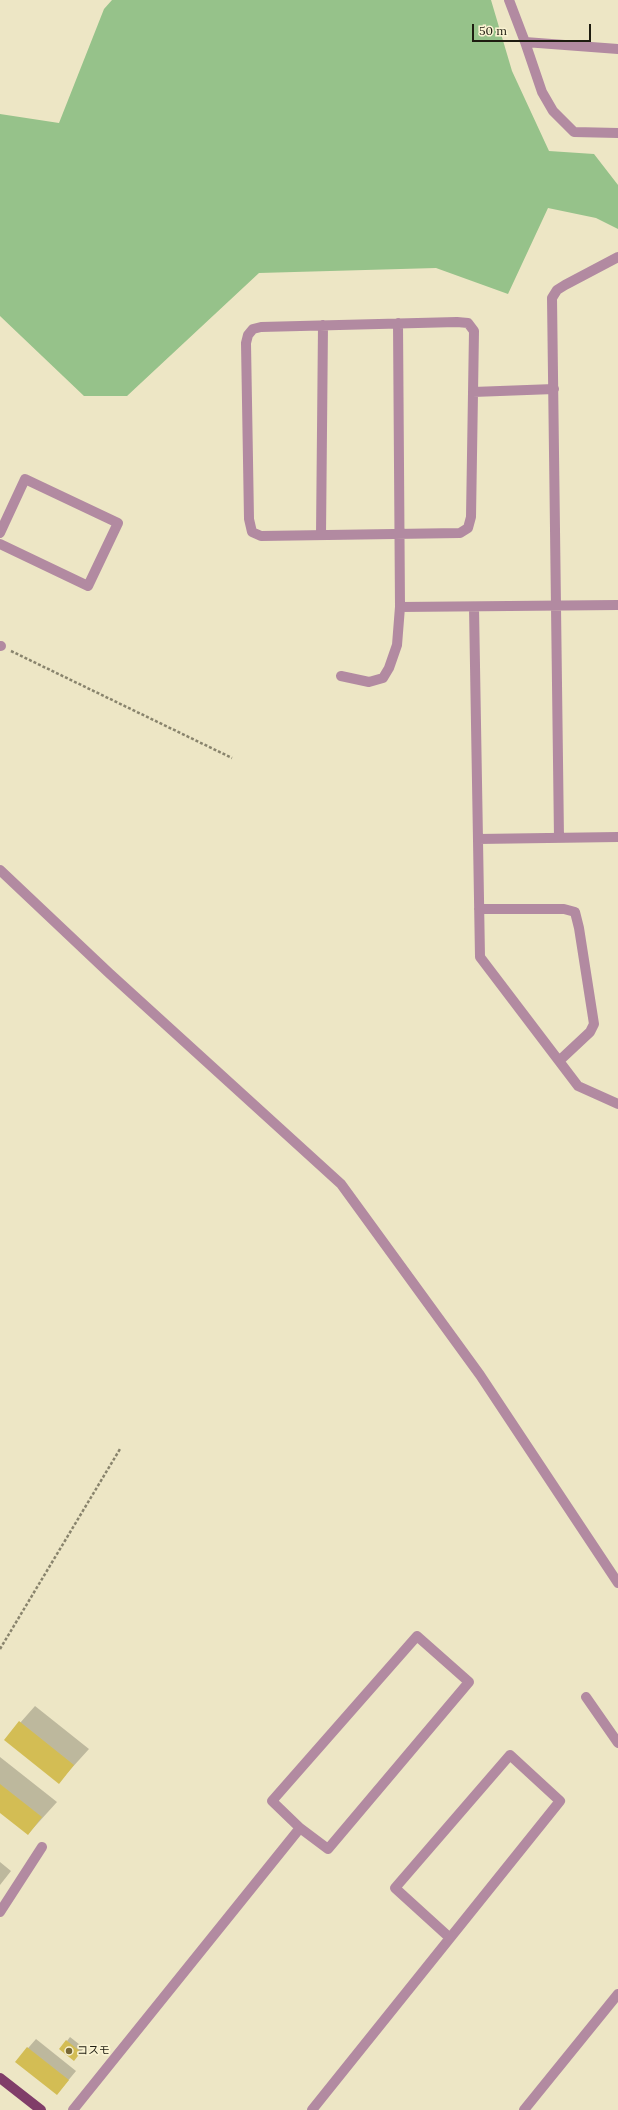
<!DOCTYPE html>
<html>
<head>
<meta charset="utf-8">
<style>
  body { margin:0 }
  #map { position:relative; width:618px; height:2110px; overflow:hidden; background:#ede6c5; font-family:Lora,serif }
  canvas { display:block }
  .scale { position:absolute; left:472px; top:24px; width:119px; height:18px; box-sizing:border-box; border:2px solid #1e1c10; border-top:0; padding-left:5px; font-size:12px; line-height:14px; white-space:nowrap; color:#1e1c10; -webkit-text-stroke:3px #faf3d2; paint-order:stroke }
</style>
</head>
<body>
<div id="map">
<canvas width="618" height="2110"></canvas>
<div class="scale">50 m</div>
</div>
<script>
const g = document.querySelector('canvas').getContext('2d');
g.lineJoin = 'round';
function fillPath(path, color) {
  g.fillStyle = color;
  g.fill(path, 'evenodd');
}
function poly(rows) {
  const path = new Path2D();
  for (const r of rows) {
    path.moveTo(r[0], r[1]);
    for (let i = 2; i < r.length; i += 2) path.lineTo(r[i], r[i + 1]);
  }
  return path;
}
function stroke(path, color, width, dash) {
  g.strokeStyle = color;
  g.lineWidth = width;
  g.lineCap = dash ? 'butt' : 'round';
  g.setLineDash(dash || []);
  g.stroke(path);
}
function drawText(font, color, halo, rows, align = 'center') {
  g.font = font + ' Lora,"Noto Sans JP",serif';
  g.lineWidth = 3.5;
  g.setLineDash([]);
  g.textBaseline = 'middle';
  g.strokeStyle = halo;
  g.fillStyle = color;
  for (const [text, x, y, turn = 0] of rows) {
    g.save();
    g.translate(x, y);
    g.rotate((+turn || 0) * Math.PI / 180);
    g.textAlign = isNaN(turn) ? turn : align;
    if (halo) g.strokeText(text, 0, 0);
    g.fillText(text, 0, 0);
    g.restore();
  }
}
const green = poly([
  [112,0,491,0,512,71,549,151,594,154,618,185,618,229,596,218,548,208,508,294,436,268,259,273,127,396,84,396,0,316,0,114,59,123,104,9]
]);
const shadow = poly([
  [35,1706,89,1749,59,1782,5,1740],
  [0,1757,57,1802,28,1834,0,1812],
  [0,1862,11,1871,0,1885],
  [70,2037,84,2048,77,2056,67,2041],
  [36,2039,76,2071,57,2094,16,2062]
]);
const building = poly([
  [19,1721,74,1765,59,1784,4,1740],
  [0,1784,42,1817,28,1835,0,1813],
  [66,2040,81,2052,74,2061,59,2049],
  [27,2047,69,2080,57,2095,15,2062]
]);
const path = poly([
  [11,651,232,758],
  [0,1649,120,1449]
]);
const minor = poly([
  [509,0,525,42,542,92,553,111,574,132,618,133],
  [525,42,618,49],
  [457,322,468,323,474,331,471,517,468,528,460,533,261,536,252,532,249,519,246,343,248,335,253,329,261,327,457,322],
  [473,392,554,389],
  [0,533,25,479,118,523,88,586,0,544],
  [321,535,323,325],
  [400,607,618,605],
  [474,607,480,957,578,1086,618,1104],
  [0,646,1,646],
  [341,676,369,682,383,678,389,668,397,645,400,607,398,323],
  [559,838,552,298,557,290,565,285,618,257],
  [478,839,618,837],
  [0,870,109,973,341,1184,480,1375,618,1583],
  [479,909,564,909,575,912,579,928,594,1024,590,1032,559,1061],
  [417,1636,469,1682,328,1849,300,1828,272,1801,417,1636],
  [586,1697,618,1743],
  [0,1912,42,1847],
  [73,2110,300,1828],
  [312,2110,450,1938,560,1801,510,1755,395,1888,450,1938],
  [524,2110,618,1994]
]);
const major = poly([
  [0,2078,41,2110]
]);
const markers = [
  [69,2051,4,"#776836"]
];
const poiNames = [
  ["コスモ",77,2051]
];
fillPath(green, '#96c28a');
fillPath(shadow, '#0003');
fillPath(building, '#d3bd54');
stroke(path, '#89846d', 2.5, [3, 2]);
stroke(minor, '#b28aa1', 10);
stroke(major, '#803d69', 10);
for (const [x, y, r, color] of markers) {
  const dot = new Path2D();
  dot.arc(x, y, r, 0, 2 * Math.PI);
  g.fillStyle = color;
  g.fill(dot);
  stroke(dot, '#faf3d2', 1.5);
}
drawText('11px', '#1e1c10', '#faf3d2', poiNames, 'left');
</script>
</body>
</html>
